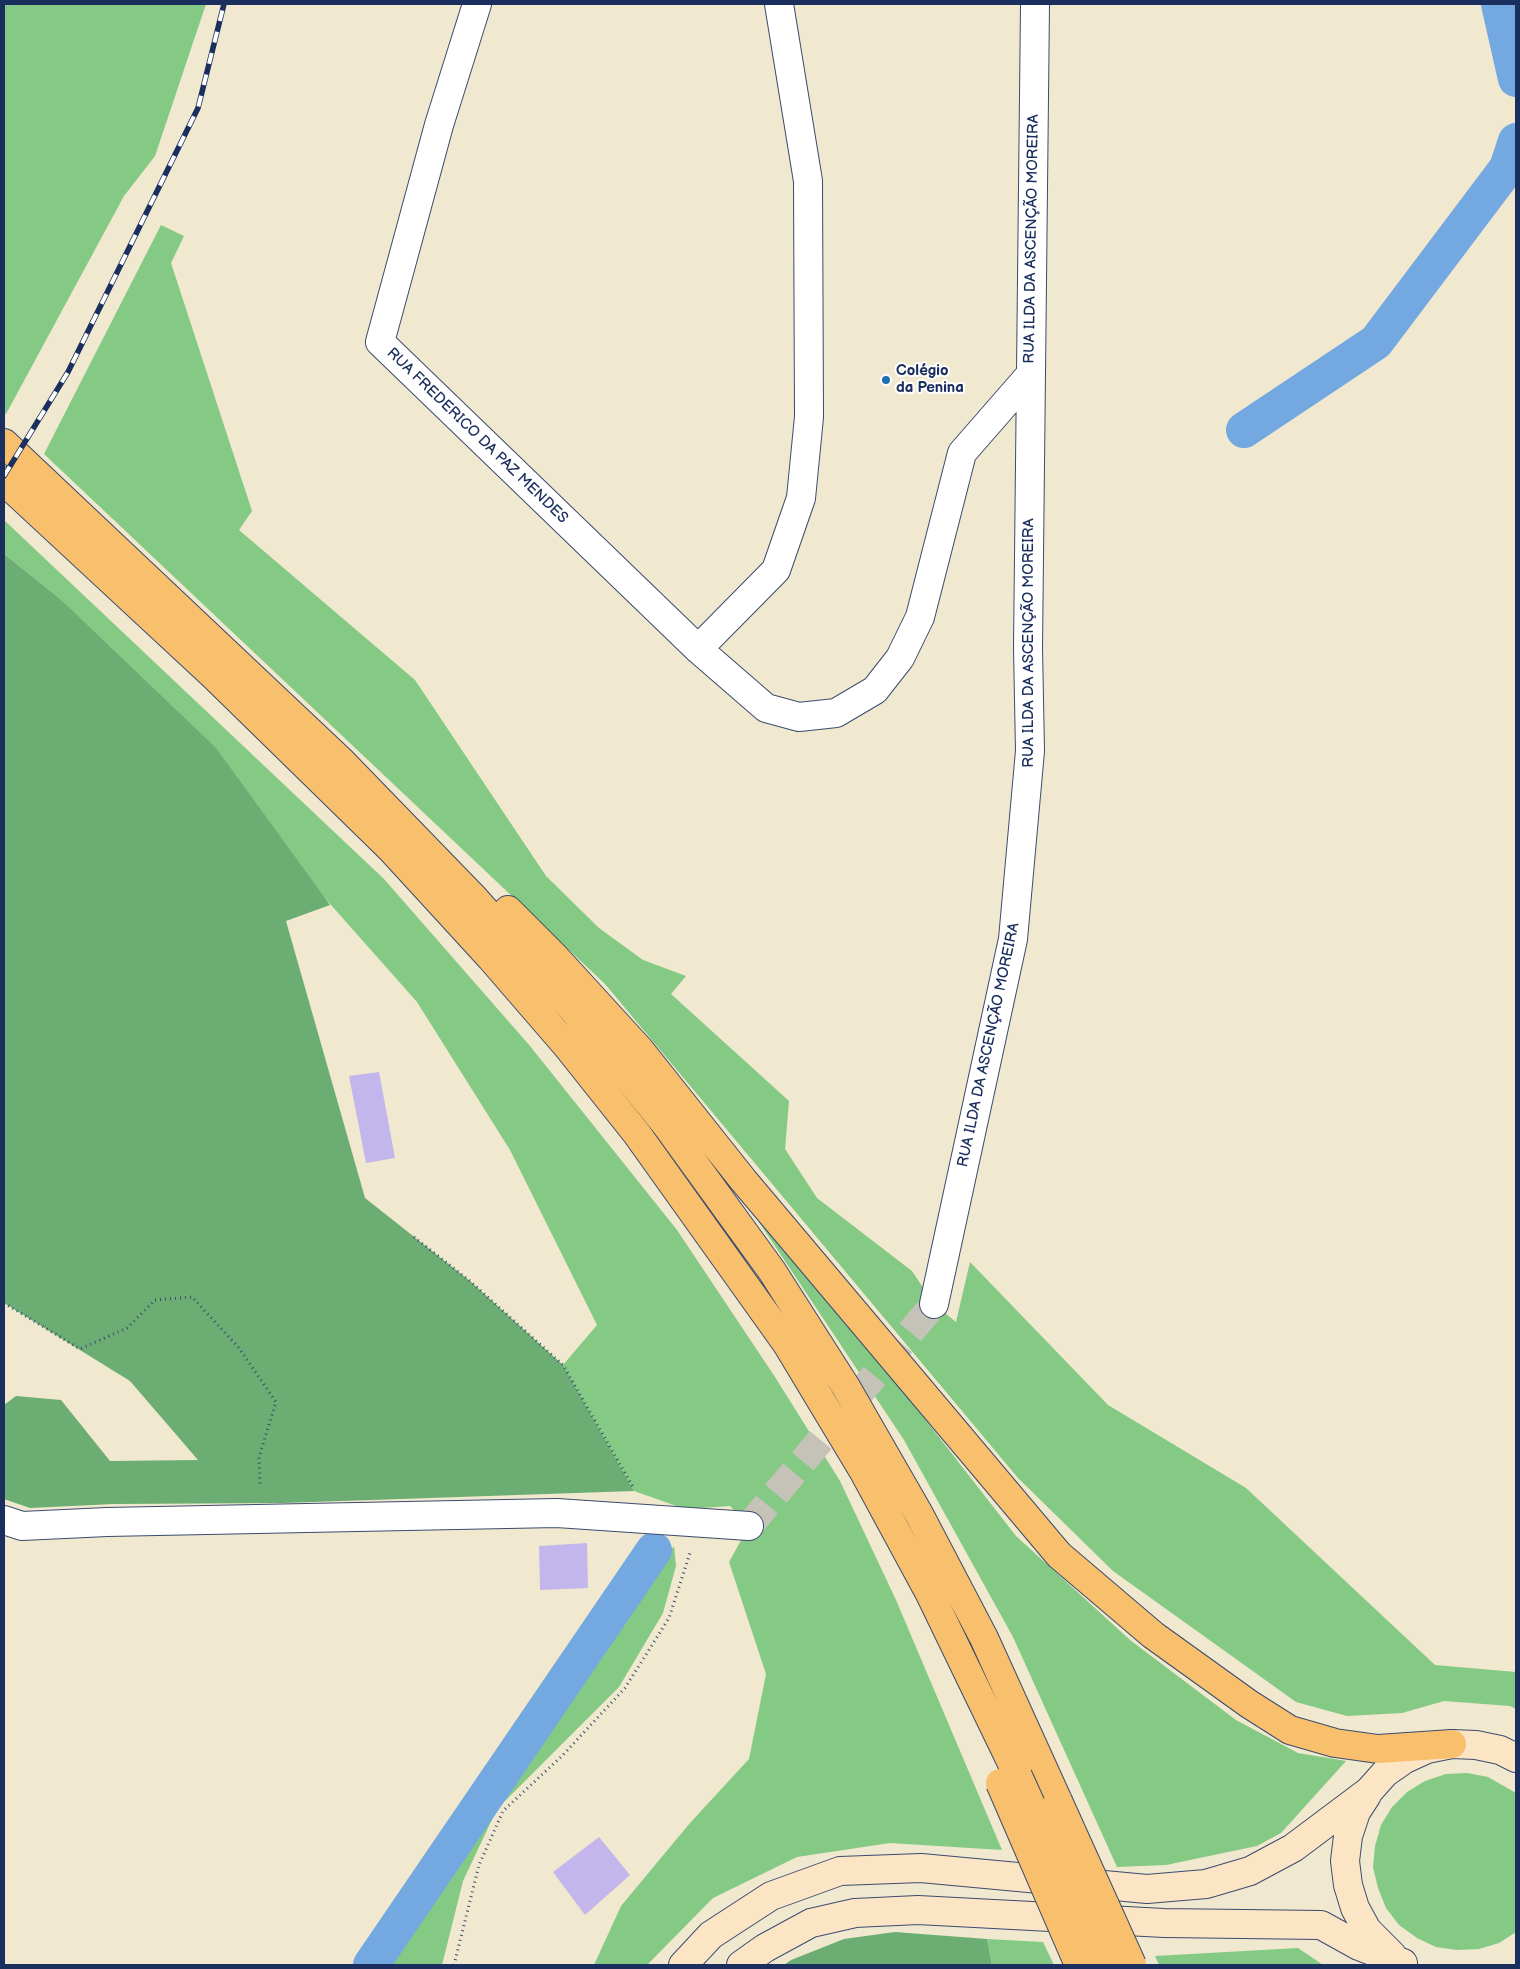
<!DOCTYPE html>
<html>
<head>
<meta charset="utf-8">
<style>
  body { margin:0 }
  #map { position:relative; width:1520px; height:1969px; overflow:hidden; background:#f0e8cf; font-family:"Balsamiq Sans",sans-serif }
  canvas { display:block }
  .frame { position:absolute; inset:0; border:5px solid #1b2f5e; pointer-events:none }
</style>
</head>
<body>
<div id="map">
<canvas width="1520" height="1969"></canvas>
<div class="frame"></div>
</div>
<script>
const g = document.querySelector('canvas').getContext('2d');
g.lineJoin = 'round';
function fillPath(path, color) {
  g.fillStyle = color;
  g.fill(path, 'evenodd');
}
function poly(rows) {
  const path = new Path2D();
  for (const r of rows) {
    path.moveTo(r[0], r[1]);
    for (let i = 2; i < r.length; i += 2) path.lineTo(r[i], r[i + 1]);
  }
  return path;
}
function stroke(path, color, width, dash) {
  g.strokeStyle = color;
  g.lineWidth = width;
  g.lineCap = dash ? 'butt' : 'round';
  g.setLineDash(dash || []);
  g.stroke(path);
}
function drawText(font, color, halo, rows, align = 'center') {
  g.font = font + ' "Balsamiq Sans",sans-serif';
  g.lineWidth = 4;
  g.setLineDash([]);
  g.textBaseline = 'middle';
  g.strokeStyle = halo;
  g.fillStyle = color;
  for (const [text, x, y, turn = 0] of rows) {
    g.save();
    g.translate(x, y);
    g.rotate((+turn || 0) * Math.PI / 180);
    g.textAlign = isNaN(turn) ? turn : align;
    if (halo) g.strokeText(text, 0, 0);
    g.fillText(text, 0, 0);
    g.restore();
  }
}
const green = poly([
  [4,4,206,4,155,156,124,196,6,414,4,412],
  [161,225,184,236,171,263,252,511,239,530,415,680,546,876,599,928,643,960,686,976,671,994,789,1101,785,1149,817,1198,912,1271,934,1304,956,1322,970,1262,1108,1405,1246,1488,1435,1665,1516,1672,1516,1709,1510,1706,1444,1701,1402,1713,1347,1716,1296,1702,1113,1571,1018,1478,605,984,44,454],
  [4,520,384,879,530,1046,677,1230,775,1377,840,1481,896,1600,1002,1850,890,1843,797,1857,713,1898,647,1965,594,1965,621,1906,690,1823,749,1759,766,1674,729,1562,749,1526,730,1506,685,1509,634,1491,563,1365,597,1325,510,1150,417,1002,59,598,4,554],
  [759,1206,1016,1536,1130,1640,1236,1720,1298,1753,1346,1761,1281,1833,1257,1846,1166,1865,1117,1867,1013,1637,904,1440,751,1210],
  [674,1546,676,1566,663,1613,619,1687,497,1809,463,1881,442,1965,390,1965,488,1814],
  [1467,1773,1488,1777,1516,1793,1516,1932,1499,1943,1479,1949,1457,1950,1436,1947,1417,1938,1399,1925,1386,1908,1378,1888,1373,1867,1375,1846,1381,1825,1392,1807,1407,1792,1425,1781,1446,1774],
  [987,1939,1043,1942,1054,1965,992,1965],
  [1298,1948,1323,1965,1159,1965,1155,1956]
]);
const forest = poly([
  [4,554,59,598,216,748,330,905,286,921,365,1198,470,1281,563,1365,634,1491,283,1503,113,1504,30,1508,4,1499,4,1405,16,1396,61,1400,110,1461,198,1460,130,1381,4,1303],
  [895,1932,987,1939,992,1965,784,1965,791,1960,844,1939]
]);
const canal = poly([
  [1499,4,1516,79],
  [1244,430,1376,342,1507,168,1516,141],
  [371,1965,654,1550]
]);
const building = poly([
  [379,1072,395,1158,366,1163,349,1076],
  [587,1543,588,1588,540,1590,539,1546],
  [599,1837,630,1875,585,1915,553,1872]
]);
const streetTunnel = poly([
  [749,1526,934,1304]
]);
const path = poly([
  [414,1237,470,1281,563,1365,633,1487],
  [4,1303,80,1349,127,1328,155,1300,192,1297,239,1348,276,1402,259,1457,260,1487],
  [454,1965,479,1865,503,1811,562,1756,625,1688,669,1618,690,1553]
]);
const street = poly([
  [477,4,439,125,380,342,698,649,766,708,799,717,836,713,875,690,900,658,920,617,962,453,1030,375],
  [698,649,776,570,801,498,809,417,808,181,779,4],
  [934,1304,1013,939,1030,751,1028,648,1035,4],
  [4,1520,22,1526,107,1522,557,1513,749,1526]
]);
const secondary = poly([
  [1367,1795,1356,1812,1348,1836,1345,1861,1348,1885,1355,1908,1367,1930,1392,1955],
  [683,1965,711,1935,771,1896,840,1871,921,1868,1147,1889,1206,1884,1250,1871,1293,1848,1369,1791,1385,1773,1405,1759,1427,1749,1452,1744,1476,1745,1500,1750,1516,1758],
  [741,1965,765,1948,811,1923,855,1913,918,1910,1164,1923,1321,1925,1359,1946,1403,1963]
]);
const primary = poly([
  [4,443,342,762,474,898,575,1012,667,1126,772,1271,846,1387,919,1514,984,1638,1058,1801],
  [4,481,214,676,392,850,491,958,567,1046,637,1134,787,1344,864,1472,929,1592,1018,1776],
  [508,910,556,958,640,1050,744,1181,1059,1555,1153,1635,1249,1704,1290,1730,1335,1743,1378,1749,1452,1744]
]);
const rail = poly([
  [4,476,68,372,198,108,224,4]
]);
const primaryBridge = poly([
  [1018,1776,1104,1965],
  [1000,1783,1079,1965],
  [1058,1801,1132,1965]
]);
const markers = [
  [886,380,5,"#1f6fb2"]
];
const streetNames = [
  ["RUA ILDA DA ASCENÇÃO MOREIRA",1032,239,-89],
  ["RUA FREDERICO DA PAZ MENDES",477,436,44],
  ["RUA ILDA DA ASCENÇÃO MOREIRA",1029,643,-90],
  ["RUA ILDA DA ASCENÇÃO MOREIRA",989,1045,-78]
];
const poiNames = [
  ["Colégio",896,371],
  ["da Penina",896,388]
];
fillPath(green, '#84c984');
fillPath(forest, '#6bad72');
stroke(canal, '#73a8e0', 36);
fillPath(building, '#c3b6ed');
stroke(streetTunnel, '#c5c3b8', 28, [28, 14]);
stroke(street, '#3b4b6f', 30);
stroke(secondary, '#3b4b6f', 30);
stroke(primary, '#3b4b6f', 30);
stroke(path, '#3b4b6f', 3, [1, 4]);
stroke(street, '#fff', 28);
stroke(secondary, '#fce5c4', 28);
stroke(primary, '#f8bf6c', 28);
stroke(rail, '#1b2f5e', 5.5);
stroke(rail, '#fff', 4, [11]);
stroke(primaryBridge, '#3b4b6f', 30, []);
stroke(primaryBridge, '#f8bf6c', 28);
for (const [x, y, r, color] of markers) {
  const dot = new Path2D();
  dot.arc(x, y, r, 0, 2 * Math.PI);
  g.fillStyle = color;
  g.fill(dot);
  stroke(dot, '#fff', 2);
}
drawText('15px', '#1b2f5e', '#fff', streetNames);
drawText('bold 15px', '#1b2f5e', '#fff', poiNames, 'left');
</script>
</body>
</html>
